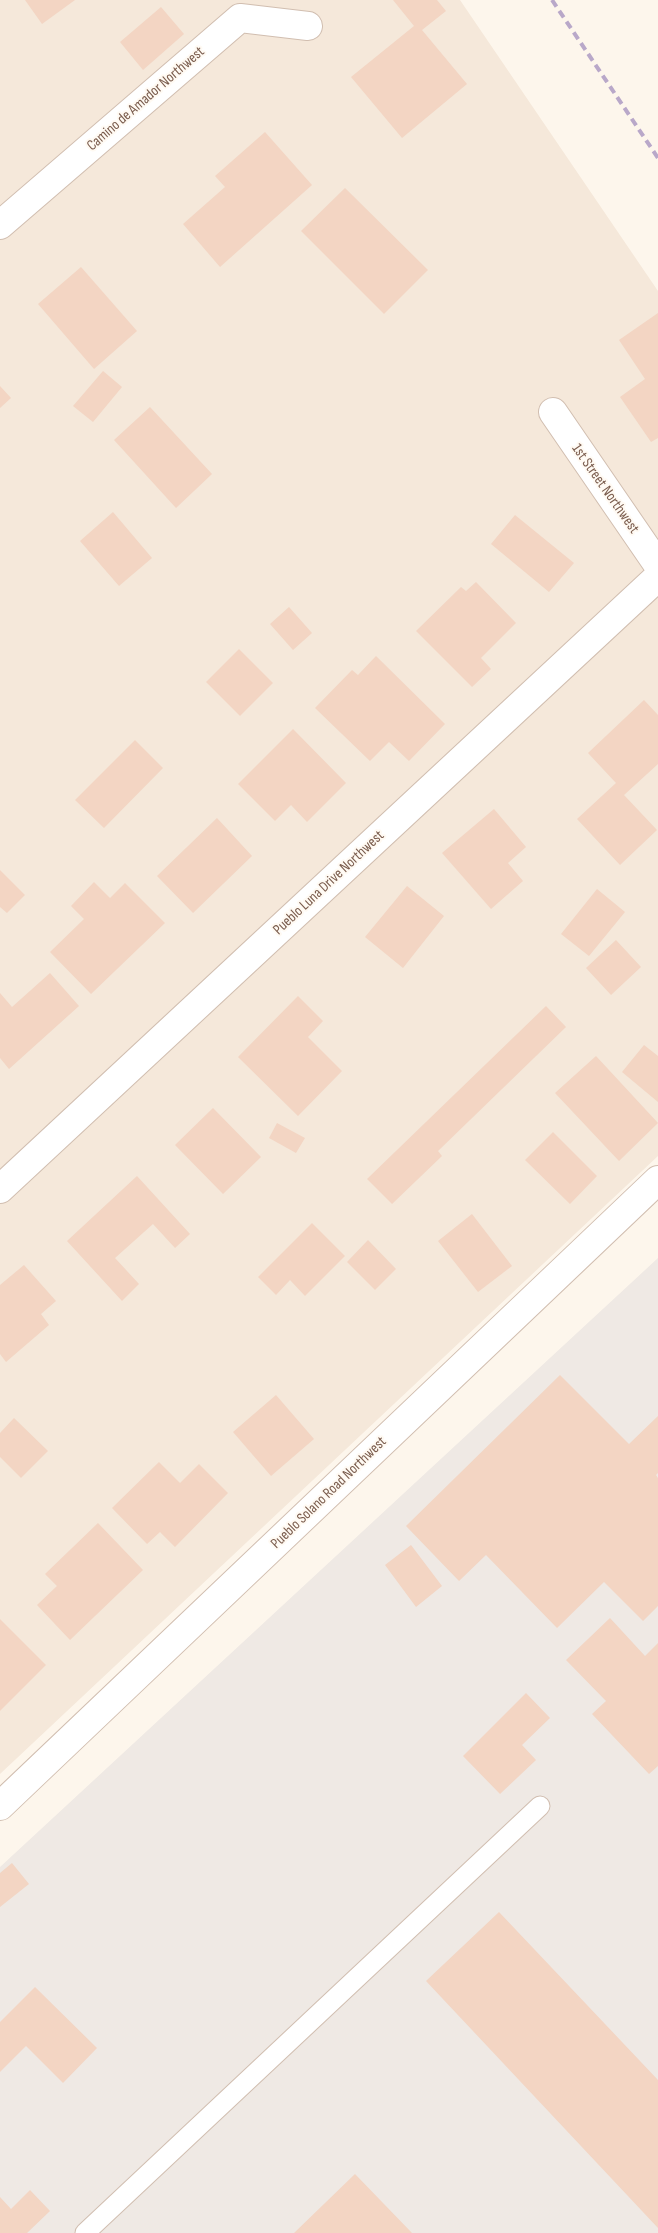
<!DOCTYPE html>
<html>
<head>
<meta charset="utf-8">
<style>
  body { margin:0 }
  canvas { display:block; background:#fdf6ec }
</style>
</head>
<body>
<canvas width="658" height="2233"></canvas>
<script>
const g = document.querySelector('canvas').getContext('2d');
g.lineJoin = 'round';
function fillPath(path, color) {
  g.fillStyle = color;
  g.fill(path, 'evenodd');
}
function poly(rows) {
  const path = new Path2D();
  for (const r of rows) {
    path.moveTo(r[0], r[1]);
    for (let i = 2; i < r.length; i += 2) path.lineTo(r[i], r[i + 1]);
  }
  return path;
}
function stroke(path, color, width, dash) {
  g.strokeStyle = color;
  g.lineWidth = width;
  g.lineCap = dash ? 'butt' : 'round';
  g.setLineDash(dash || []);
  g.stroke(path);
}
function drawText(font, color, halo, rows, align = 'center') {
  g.font = font + ' "Sofia Sans Condensed",sans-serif';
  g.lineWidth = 4;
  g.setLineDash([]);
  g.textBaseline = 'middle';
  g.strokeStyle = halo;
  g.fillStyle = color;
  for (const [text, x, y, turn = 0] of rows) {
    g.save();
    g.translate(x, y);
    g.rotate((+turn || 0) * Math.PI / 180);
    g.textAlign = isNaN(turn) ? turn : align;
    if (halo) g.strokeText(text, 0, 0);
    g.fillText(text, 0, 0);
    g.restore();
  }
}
const residential = poly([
  [0,0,460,0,658,291,658,1156,0,1774]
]);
const industrial = poly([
  [658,1258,658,2233,0,2233,0,1867]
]);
const building = poly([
  [25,0,75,0,42,24],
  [393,0,437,0,446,11,422,30,467,84,402,138,351,77,414,26],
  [161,7,184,34,143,70,120,42],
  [265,132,312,185,220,267,183,224,225,187,215,176],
  [345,188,428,270,384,314,301,231],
  [81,267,137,331,94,369,38,304],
  [658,313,658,438,651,442,620,397,645,379,619,340],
  [103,371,122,387,93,422,73,406],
  [0,386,11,398,0,408],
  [150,407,212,474,176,508,114,440],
  [113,512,152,558,119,586,80,541],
  [515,515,574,563,549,592,491,544],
  [476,582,516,623,481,658,491,669,472,687,416,631,461,587,466,591],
  [289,607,312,633,293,650,270,624],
  [239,649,273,683,240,716,206,682],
  [376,656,445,724,409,761,389,742,370,761,315,708,352,670,358,675],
  [644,700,658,715,658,764,624,795,657,830,620,865,577,819,616,783,588,753],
  [293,729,346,783,307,822,291,805,275,821,238,784],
  [135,740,163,768,104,828,75,800],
  [494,809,526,847,508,863,523,881,491,909,442,853],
  [217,818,252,856,193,913,157,876],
  [0,870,25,895,7,913,0,907],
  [94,882,110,898,125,883,165,923,91,994,50,952,84,919,71,906],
  [407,886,444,916,403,968,365,937],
  [597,889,625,912,589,956,561,934],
  [616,940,641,967,611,995,586,968],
  [50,973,79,1006,9,1069,0,1058,0,993,12,1007],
  [298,996,323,1021,308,1037,342,1071,298,1116,238,1057],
  [546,1006,566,1027,438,1151,442,1156,392,1204,367,1179],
  [644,1045,658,1056,658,1102,622,1072],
  [596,1056,658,1123,619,1161,555,1093],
  [213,1108,261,1157,223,1194,175,1145],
  [277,1123,305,1138,296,1153,269,1138],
  [553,1132,597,1176,570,1204,525,1160],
  [137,1176,190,1234,175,1248,153,1224,115,1258,139,1284,122,1301,67,1241],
  [472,1214,512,1266,478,1292,438,1241],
  [312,1223,345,1256,305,1296,290,1280,276,1295,258,1277],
  [368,1240,396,1269,375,1290,347,1262],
  [24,1265,56,1301,41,1314,49,1325,6,1362,0,1354,0,1285],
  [560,1375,629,1444,658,1416,658,1473,656,1475,658,1478,658,1606,643,1621,604,1582,557,1628,486,1555,459,1581,406,1526],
  [276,1395,314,1439,271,1476,233,1432],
  [14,1418,48,1451,21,1478,0,1457,0,1433],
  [159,1462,180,1483,199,1464,228,1493,175,1547,160,1532,147,1544,112,1508],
  [98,1523,143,1570,70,1640,37,1605,57,1586,45,1574],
  [411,1545,442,1586,416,1607,385,1565],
  [610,1618,645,1656,658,1643,658,1766,649,1774,592,1714,606,1701,566,1660],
  [0,1619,46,1665,0,1711],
  [526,1693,550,1718,522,1745,536,1760,500,1794,463,1756],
  [12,1863,29,1884,0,1907,0,1873],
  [499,1912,658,2080,658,2228,426,1981],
  [35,1987,97,2048,63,2083,26,2046,0,2072,0,2022],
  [355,2174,412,2233,294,2233],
  [30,2190,50,2211,27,2233,0,2233,0,2197,11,2209]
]);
const lane = poly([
  [85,2233,540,1806]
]);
const street = poly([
  [0,225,240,18,308,26],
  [553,412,658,565],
  [0,1189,658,577],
  [0,1806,658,1180]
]);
const rail = poly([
  [552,0,658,158]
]);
const streetNames = [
  ["Camino de Amador Northwest",146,99,-41],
  ["1st Street Northwest",605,489,55],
  ["Pueblo Luna Drive Northwest",329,883,-43],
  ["Pueblo Solano Road Northwest",329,1493,-44]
];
fillPath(residential, '#f5e8da');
fillPath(industrial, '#efe9e4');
fillPath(building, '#f3d5c3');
stroke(lane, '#d1beb0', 21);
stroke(street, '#d1beb0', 30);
stroke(lane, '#fff', 19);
stroke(street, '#fff', 28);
stroke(rail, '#b9a8c9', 4, [8, 5]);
drawText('15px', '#7a5c4d', '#fffaf3', streetNames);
</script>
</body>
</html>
